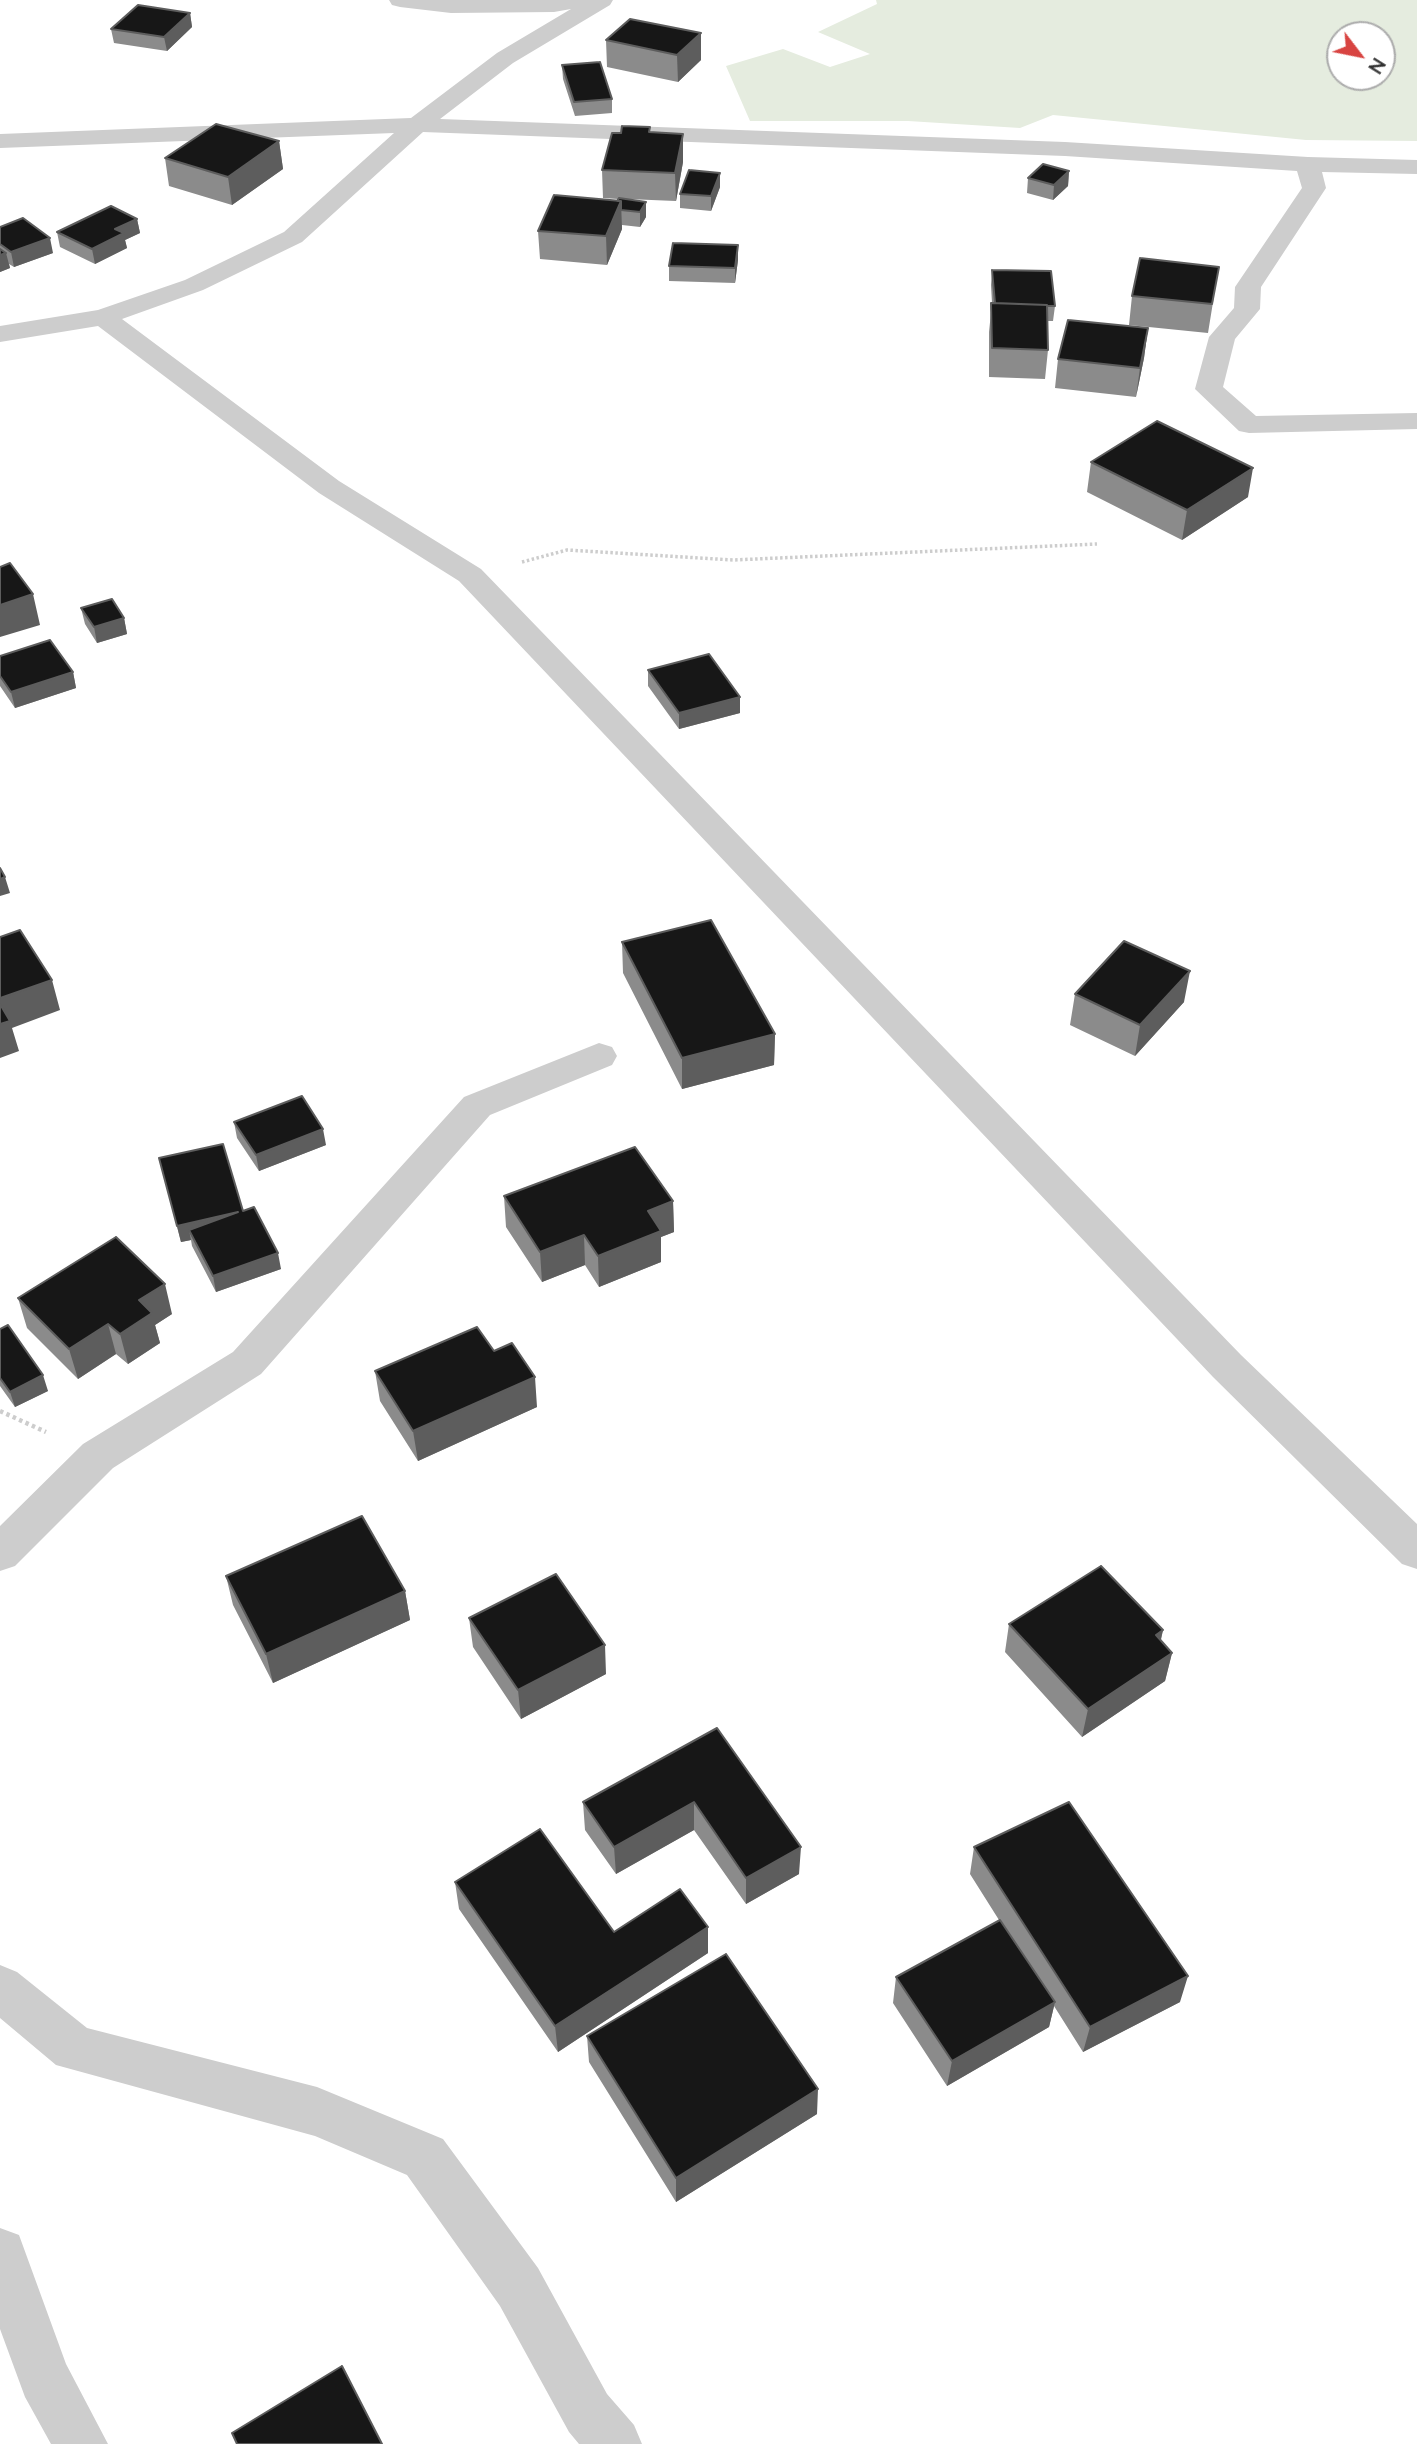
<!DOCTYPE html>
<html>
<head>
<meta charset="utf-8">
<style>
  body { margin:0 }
  #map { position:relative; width:1417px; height:2444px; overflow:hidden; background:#fff; font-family:Mulish,sans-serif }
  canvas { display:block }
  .north { position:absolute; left:1326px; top:21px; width:70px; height:70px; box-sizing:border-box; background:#fff; border:2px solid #acacac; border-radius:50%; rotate:122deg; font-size:19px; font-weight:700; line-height:28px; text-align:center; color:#303030 }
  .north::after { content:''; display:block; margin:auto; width:24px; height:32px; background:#d84441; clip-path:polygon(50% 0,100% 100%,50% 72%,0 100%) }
</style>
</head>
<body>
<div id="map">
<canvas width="1417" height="2444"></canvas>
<div class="north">N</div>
</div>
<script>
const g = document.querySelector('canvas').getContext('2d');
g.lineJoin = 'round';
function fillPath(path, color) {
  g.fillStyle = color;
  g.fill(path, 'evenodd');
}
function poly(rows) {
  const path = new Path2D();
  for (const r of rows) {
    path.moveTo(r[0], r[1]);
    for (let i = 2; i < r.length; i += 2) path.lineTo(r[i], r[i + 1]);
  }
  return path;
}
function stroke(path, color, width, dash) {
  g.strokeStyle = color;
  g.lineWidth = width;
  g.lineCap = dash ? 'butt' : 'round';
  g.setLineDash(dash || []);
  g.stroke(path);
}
const green = poly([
  [876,0,1417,0,1417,141,1306,140,1053,115,1020,128,908,121,750,121,726,66,783,49,830,67,870,54,818,32,877,4],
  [1340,35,1382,35,1382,77,1340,77]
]);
const pathFar1 = poly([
  [522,562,567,550,733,560,1097,544]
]);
const path = poly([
  [0,1411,46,1432]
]);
const minor = poly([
  [389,0,613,0,610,5,513,63,440,119,1065,142,1308,157,1417,160,1417,174,1322,172,1326,188,1261,287,1260,309,1235,339,1223,387,1256,416,1417,413,1417,429,1249,433,1239,431,1195,389,1209,337,1234,308,1235,287,1302,188,1297,171,1065,156,423,132,302,242,203,290,122,319,339,481,481,569,1241,1355,1417,1524,1417,1569,1402,1564,1213,1377,459,581,319,493,98,326,0,342,0,326,98,310,185,280,284,232,394,133,0,148,0,134,411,118,497,53,571,9,554,12,451,13,400,7,392,5,389,0],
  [599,1043,612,1047,617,1056,612,1065,490,1115,261,1374,113,1468,15,1566,0,1571,0,1526,83,1444,233,1352,464,1097,599,1043],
  [0,1965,17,1972,87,2028,317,2087,443,2139,538,2268,607,2394,634,2425,642,2444,579,2444,569,2432,500,2306,407,2175,315,2136,56,2065,0,2018,0,1965],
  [0,2228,19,2235,66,2364,108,2444,51,2444,25,2397,0,2329,0,2228]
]);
const wall = poly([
  [190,13,192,27,167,51,114,43,111,29],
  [630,19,701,60,678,82,607,67,606,40],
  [562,65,612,99,612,113,575,116,563,79],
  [650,133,683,162,676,201,627,199,646,202,646,217,640,227,622,225,622,229,607,265,540,259,538,231,617,201,618,199,603,198,602,170],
  [279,141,283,169,232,205,169,186,165,158],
  [1069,171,1068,186,1053,200,1027,193,1028,178],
  [720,173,720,187,711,211,680,208,680,194],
  [137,219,140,233,125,240,127,248,95,264,60,247,57,232],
  [0,227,53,253,14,267,9,264,10,268,0,272],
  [738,245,738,260,735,283,669,281,669,266],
  [992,270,1055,306,1053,321,1047,321,1048,350,1045,379,989,377,989,332,992,303,991,285],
  [1132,296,1214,296,1208,333,1129,325],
  [1148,328,1144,358,1136,397,1055,388,1058,359],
  [1091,462,1248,497,1182,540,1087,492],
  [81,608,124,618,127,634,97,643,85,624],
  [0,656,73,672,76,688,15,708,0,686],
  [648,670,740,713,679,729,648,686],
  [622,942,775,1034,774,1065,682,1089,623,973],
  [1075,994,1184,1002,1135,1056,1070,1025],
  [234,1122,326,1145,259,1171,237,1138],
  [159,1158,243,1211,281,1269,216,1292,192,1246,191,1240,181,1242],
  [504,1196,673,1201,674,1232,661,1237,661,1262,599,1287,585,1265,542,1282,506,1227],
  [18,1298,172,1314,155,1325,160,1343,128,1364,116,1354,78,1379,27,1328],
  [0,1329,48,1391,15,1407,0,1386],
  [494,1351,537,1407,418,1461,380,1401,375,1371],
  [226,1576,405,1591,410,1620,273,1683,233,1605],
  [469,1618,606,1674,521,1719,473,1647],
  [1009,1624,1163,1630,1161,1640,1172,1653,1165,1681,1082,1737,1005,1652],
  [717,1728,799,1874,746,1904,694,1830,616,1874,585,1830,583,1802],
  [974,1847,1180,2002,1083,2052,1054,2006,1049,2027,947,2086,893,2003,896,1977,999,1920,970,1874],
  [455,1882,614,1932,708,1953,558,2052,459,1909],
  [587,2036,817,2114,676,2202,589,2062]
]);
const shadedWall = poly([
  [190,13,192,27,167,51,164,37],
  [701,33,701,60,678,82,677,55],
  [683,134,683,162,676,201,675,173],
  [279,141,283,169,232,205,228,177],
  [1069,171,1068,186,1053,200,1054,185],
  [720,173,720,187,711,211,711,196],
  [621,201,622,229,607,265,606,236],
  [646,202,646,217,640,227,640,212],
  [137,219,140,233,125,240,127,248,95,264,92,249,115,229],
  [50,238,53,253,14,267,11,252],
  [738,245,738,260,735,283,735,268],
  [6,253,10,268,0,272,0,255],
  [1148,328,1144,358,1136,397,1140,368],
  [1253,468,1248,497,1182,540,1187,510],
  [33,594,40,625,0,637,0,605],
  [124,618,127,634,97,643,94,627],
  [73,672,76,688,15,708,11,692],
  [740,697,740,713,679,729,679,713],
  [5,877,10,893,0,896,0,879],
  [1190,971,1184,1002,1135,1056,1140,1025],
  [52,980,60,1010,12,1028,19,1051,0,1058,0,998],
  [775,1034,774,1065,682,1089,682,1058],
  [323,1129,326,1145,259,1171,256,1155],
  [673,1201,674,1232,661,1237,661,1262,599,1287,598,1256,648,1211],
  [238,1212,189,1230,191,1240,181,1242,177,1226],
  [584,1235,585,1265,542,1282,540,1252],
  [278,1253,281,1269,216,1292,213,1276],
  [165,1284,172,1314,155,1325,160,1343,128,1364,120,1334,139,1300],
  [108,1324,116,1354,78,1379,69,1349],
  [43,1375,48,1391,15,1407,10,1392],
  [535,1377,537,1407,418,1461,413,1431],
  [405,1591,410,1620,273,1683,266,1654],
  [1163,1630,1156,1659,1156,1635],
  [605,1645,606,1674,521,1719,518,1690],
  [1172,1653,1165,1681,1082,1737,1088,1709],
  [694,1802,694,1830,616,1874,614,1847],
  [801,1847,799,1874,746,1904,746,1878],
  [708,1927,708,1953,558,2052,555,2026],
  [1188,1976,1180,2002,1083,2052,1090,2027],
  [1055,2002,1049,2027,947,2086,952,2061],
  [818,2089,817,2114,676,2202,676,2178]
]);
const building = poly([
  [138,5,190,13,164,37,111,29,138,5],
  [630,19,701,33,677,55,606,40,630,19],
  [600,62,612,99,574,102,562,65,600,62],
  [216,124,279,141,228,177,165,158,216,124],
  [622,126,650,127,649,132,683,134,675,173,602,170,612,133,621,133,622,126],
  [1043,164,1069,171,1054,185,1028,178,1043,164],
  [689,170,720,173,711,196,680,194,689,170],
  [554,195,621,201,606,236,538,231,554,195],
  [619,198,646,202,640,212,621,210,621,201,617,201,619,198],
  [111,206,137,219,115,229,124,233,92,249,57,232,111,206],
  [23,218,50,238,11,252,0,244,0,227,23,218],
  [673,243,738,245,735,268,669,266,673,243],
  [0,249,6,253,0,255,0,249],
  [1140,258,1219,267,1212,304,1132,296,1140,258],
  [992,270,1051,271,1055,306,1047,306,1047,305,995,303,992,270],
  [991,303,1047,305,1048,350,992,348,991,303],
  [1068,320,1148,328,1140,368,1058,359,1068,320],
  [1157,421,1253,468,1187,510,1091,462,1157,421],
  [10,563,33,594,0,605,0,567,10,563],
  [112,599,124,618,94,627,81,608,112,599],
  [50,640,73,672,11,692,0,676,0,656,50,640],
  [709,654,740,697,679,713,648,670,709,654],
  [0,868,5,877,0,879,0,868],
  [711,920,775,1034,682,1058,622,942,711,920],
  [20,930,52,980,0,998,0,937,20,930],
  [1124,941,1190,971,1140,1025,1075,994,1124,941],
  [0,1004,10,1021,0,1024,0,1004],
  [302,1096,323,1129,256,1155,234,1122,302,1096],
  [223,1144,243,1211,254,1207,278,1253,213,1276,189,1230,238,1212,177,1226,159,1158,223,1144],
  [635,1147,673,1201,648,1211,661,1231,598,1256,584,1235,540,1252,504,1196,635,1147],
  [116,1237,165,1284,139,1300,152,1313,120,1334,108,1324,69,1349,18,1298,116,1237],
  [8,1325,43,1375,10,1392,0,1378,0,1329,8,1325],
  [477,1327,494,1351,512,1343,535,1377,413,1431,375,1371,477,1327],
  [362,1516,405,1591,266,1654,226,1576,362,1516],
  [1101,1566,1163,1630,1156,1635,1172,1653,1088,1709,1009,1624,1101,1566],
  [556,1574,605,1645,518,1690,469,1618,556,1574],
  [717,1728,801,1847,746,1878,694,1802,614,1847,583,1802,717,1728],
  [1069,1802,1188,1976,1090,2027,974,1847,1069,1802],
  [540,1829,614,1932,680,1889,708,1927,555,2026,455,1882,540,1829],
  [1000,1920,1055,2002,952,2061,896,1977,1000,1920],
  [726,1954,818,2089,676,2178,587,2036,726,1954],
  [342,2366,382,2444,237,2444,232,2433,342,2366]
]);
fillPath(green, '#e5ecdf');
stroke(pathFar1, '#cdcdcd', 3.5, [2.5, 2.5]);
stroke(path, '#cdcdcd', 4.5, [3.5, 3.5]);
fillPath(minor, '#cdcdcd');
fillPath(wall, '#8b8b8b');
fillPath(shadedWall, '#5d5d5d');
fillPath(building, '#171717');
stroke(building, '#5d5d5d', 2);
</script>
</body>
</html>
